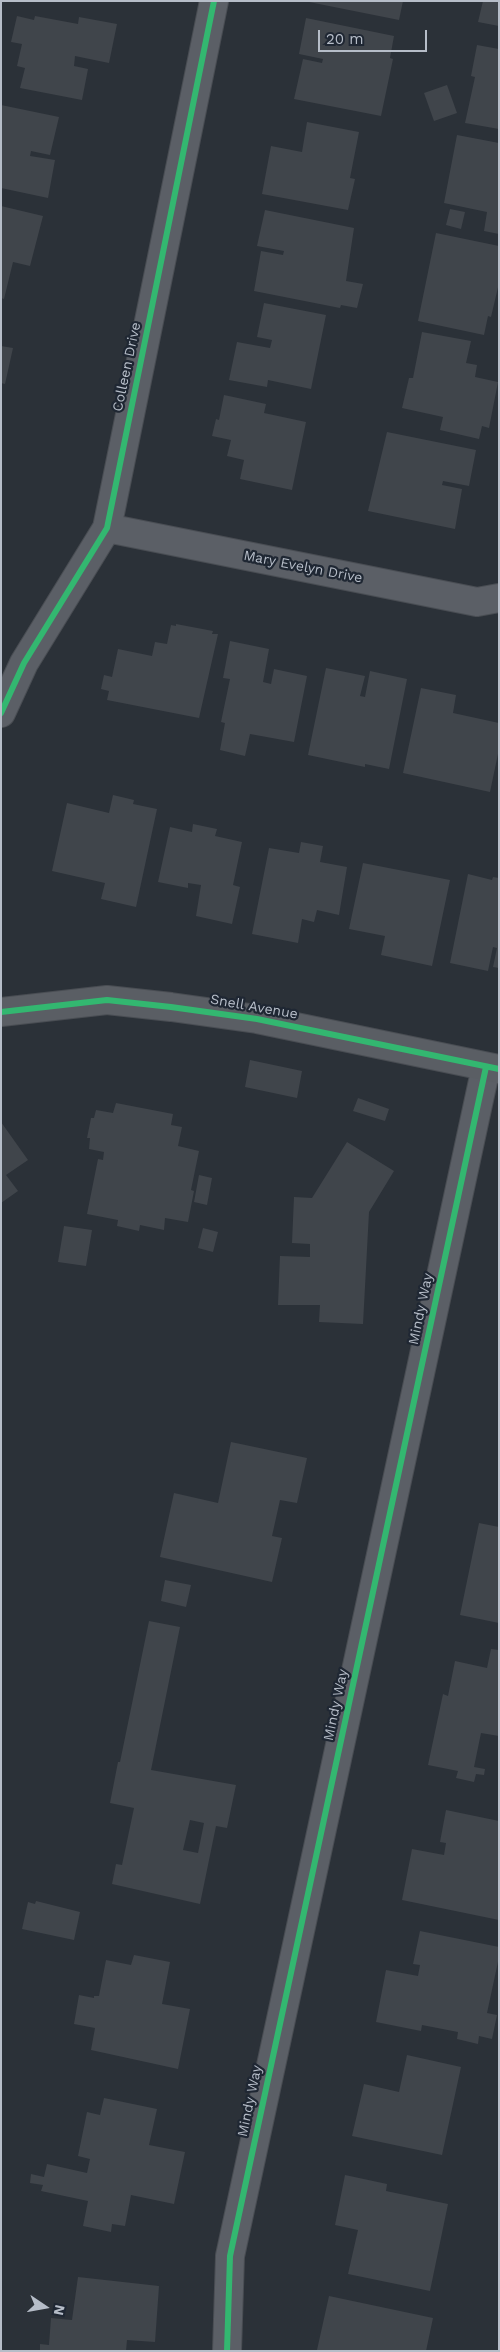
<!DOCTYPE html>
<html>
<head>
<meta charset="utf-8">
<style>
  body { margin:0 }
  #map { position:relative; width:500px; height:2352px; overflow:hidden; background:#2b3138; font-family:"Work Sans",sans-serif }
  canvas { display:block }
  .frame { position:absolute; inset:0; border:2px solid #b6bdc8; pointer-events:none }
  .north { position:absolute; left:20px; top:2282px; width:50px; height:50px; -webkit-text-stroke:4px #1f2733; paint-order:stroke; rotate:102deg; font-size:14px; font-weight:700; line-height:20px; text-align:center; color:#b6bdc8 }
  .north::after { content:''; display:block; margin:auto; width:18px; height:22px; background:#b6bdc8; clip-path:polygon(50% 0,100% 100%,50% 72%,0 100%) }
  .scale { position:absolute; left:318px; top:30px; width:109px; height:22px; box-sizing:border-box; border:2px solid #b6bdc8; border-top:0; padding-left:6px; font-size:15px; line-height:18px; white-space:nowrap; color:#b6bdc8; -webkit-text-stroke:4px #1f2733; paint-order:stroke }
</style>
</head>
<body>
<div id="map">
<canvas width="500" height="2352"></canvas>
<div class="frame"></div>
<div class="north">N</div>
<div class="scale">20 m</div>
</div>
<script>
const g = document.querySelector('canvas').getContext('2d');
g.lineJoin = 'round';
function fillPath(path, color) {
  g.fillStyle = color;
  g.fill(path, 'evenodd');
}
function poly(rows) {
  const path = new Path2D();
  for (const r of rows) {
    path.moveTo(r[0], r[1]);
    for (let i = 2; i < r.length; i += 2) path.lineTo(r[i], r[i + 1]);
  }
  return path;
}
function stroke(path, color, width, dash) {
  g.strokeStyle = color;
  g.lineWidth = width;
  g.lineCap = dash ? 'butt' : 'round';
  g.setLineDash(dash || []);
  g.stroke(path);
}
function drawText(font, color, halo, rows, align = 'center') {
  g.font = font + ' "Work Sans",sans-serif';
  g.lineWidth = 4.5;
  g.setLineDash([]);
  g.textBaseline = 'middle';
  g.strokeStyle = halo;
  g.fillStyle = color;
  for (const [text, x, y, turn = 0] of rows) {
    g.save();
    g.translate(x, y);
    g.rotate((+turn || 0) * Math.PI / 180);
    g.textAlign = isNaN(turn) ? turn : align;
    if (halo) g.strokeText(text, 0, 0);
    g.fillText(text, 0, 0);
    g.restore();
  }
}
const building = poly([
  [304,1,403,1,399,20],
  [483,1,499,1,499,26,478,22],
  [17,16,34,20,35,16,78,24,79,17,117,24,109,63,75,56,74,66,88,69,82,100,20,88,25,68,17,66,22,44,11,42],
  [306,18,394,36,390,58,393,59,381,116,294,99,303,59,322,63,323,59,299,54],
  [477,45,499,49,499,129,465,123,475,77,471,76],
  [447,85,457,113,434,121,424,93],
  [1,105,59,117,50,155,31,151,30,156,55,160,48,198,1,188],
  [307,122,359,132,350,178,355,179,348,210,262,194,271,146,302,152],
  [457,135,499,143,499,234,484,231,487,212,444,203],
  [1,206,43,216,30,266,13,262,4,299,1,298],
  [450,209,465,212,461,229,446,225],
  [265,210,354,228,346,281,363,284,357,308,341,305,340,308,254,291,261,251,283,255,284,251,257,246],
  [436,233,499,246,499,283,491,317,488,316,484,335,418,321],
  [264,303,326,315,311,389,268,380,267,387,229,380,237,342,270,348,272,340,257,337],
  [422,332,471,341,466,363,477,365,475,377,498,382,489,428,482,426,479,439,440,430,443,417,402,408,409,378,413,378],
  [1,346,13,348,5,384,1,383],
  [224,395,266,404,264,413,306,422,292,490,240,479,244,460,227,456,231,440,212,436,216,419,219,420],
  [387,432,476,450,469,486,443,481,442,485,462,489,455,529,368,511],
  [176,624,213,631,212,634,218,634,199,718,107,700,109,691,101,689,104,675,112,677,118,649,152,656,155,642,167,644,171,625,176,626],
  [230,641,269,649,263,682,271,684,274,669,307,676,294,742,250,734,245,756,220,750,225,723,221,722,230,679,223,678],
  [326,668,365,676,360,696,365,697,370,671,407,679,389,769,365,764,365,767,308,755],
  [421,688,456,695,453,713,499,723,499,749,490,792,403,773],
  [113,795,134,800,133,804,157,809,136,907,101,899,105,883,52,871,67,803,109,813],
  [193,824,217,829,215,836,242,842,233,885,240,887,232,924,196,916,201,885,188,883,188,888,158,882,170,827,192,832],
  [301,842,323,846,320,862,347,867,339,915,317,910,314,922,302,919,298,943,252,934,269,848,299,853],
  [363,863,450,880,432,966,381,955,385,936,349,929],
  [468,874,492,880,493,877,499,878,499,968,493,967,497,948,493,947,488,971,450,963],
  [250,1060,302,1071,297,1098,245,1087],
  [358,1098,389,1109,385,1121,353,1111],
  [116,1103,173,1114,171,1125,182,1127,178,1146,199,1151,191,1190,194,1191,188,1222,165,1218,164,1230,140,1225,139,1231,117,1226,118,1220,87,1214,98,1159,103,1160,104,1152,89,1149,90,1138,87,1138,91,1118,94,1118,96,1110,113,1113],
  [1,1122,28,1160,6,1175,18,1191,1,1203],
  [347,1142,394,1171,369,1212,363,1324,319,1322,320,1305,278,1305,280,1256,310,1257,310,1244,292,1243,294,1197,312,1198],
  [199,1175,212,1178,207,1205,194,1202],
  [64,1226,92,1230,86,1266,58,1262],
  [203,1228,218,1232,213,1252,198,1248],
  [231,1442,307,1458,297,1503,280,1500,272,1536,282,1538,272,1582,160,1557,174,1493,218,1503],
  [479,1523,499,1527,499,1623,460,1615],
  [165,1580,191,1585,186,1607,161,1601],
  [149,1621,180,1627,151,1770,236,1785,227,1828,216,1826,200,1904,112,1884,116,1864,122,1865,134,1808,110,1803,118,1762,120,1762],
  [190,1820,204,1823,198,1853,183,1850],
  [491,1649,499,1650,499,1736,481,1733,474,1767,485,1769,484,1775,476,1774,474,1782,456,1778,458,1771,428,1765,443,1694,448,1696,455,1661,487,1668],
  [446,1810,499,1821,499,1920,402,1900,412,1849,444,1855,446,1843,440,1842],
  [36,1901,80,1912,74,1940,22,1929,28,1902,35,1904],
  [420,1931,499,1947,499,1957,487,2013,497,2015,492,2039,479,2036,478,2044,457,2039,458,2032,422,2025,421,2031,376,2022,386,1970,418,1976,420,1965,413,1964],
  [134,1955,170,1962,162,2004,190,2009,178,2069,91,2050,95,2028,74,2024,79,1995,94,1998,94,1996,99,1996,106,1960,131,1965],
  [407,2055,461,2067,442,2155,352,2136,364,2084,399,2092],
  [104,2098,157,2109,149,2145,185,2152,174,2204,131,2195,125,2226,112,2224,111,2232,83,2226,88,2201,41,2191,43,2185,30,2183,31,2174,44,2177,47,2164,87,2173,90,2159,78,2156,87,2112,100,2115],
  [345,2175,387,2184,386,2191,448,2204,430,2291,348,2274,358,2230,335,2225],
  [78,2277,159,2286,155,2342,127,2340,126,2351,40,2351,40,2344,49,2345,51,2318,72,2320],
  [329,2296,433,2318,426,2351,317,2350]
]);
const street = poly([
  [107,528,477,602,499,598],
  [1,713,24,663,107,528,214,1],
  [227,2351,230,2256,486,1067]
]);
const secondary = poly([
  [1,1012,107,1000,171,1007,257,1019,499,1069]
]);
const cycleway = poly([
  [1,713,24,663,107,528,214,1],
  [1,1012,107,1000,171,1007,257,1019,499,1069],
  [227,2351,230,2256,486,1067]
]);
const streetNames = [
  ["Colleen Drive",127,367,-78],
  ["Mary Evelyn Drive",303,567,11],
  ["Snell Avenue",254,1007,10],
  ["Mindy Way",421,1309,-78],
  ["Mindy Way",336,1705,-78],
  ["Mindy Way",250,2101,-78]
];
fillPath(building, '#40454b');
stroke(street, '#494d53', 30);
stroke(secondary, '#494d53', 30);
stroke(street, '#5b5f66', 28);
stroke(secondary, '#5a5e64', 28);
stroke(cycleway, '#33b770', 6);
drawText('14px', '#b6bdc8', '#1f2733', streetNames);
</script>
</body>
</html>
